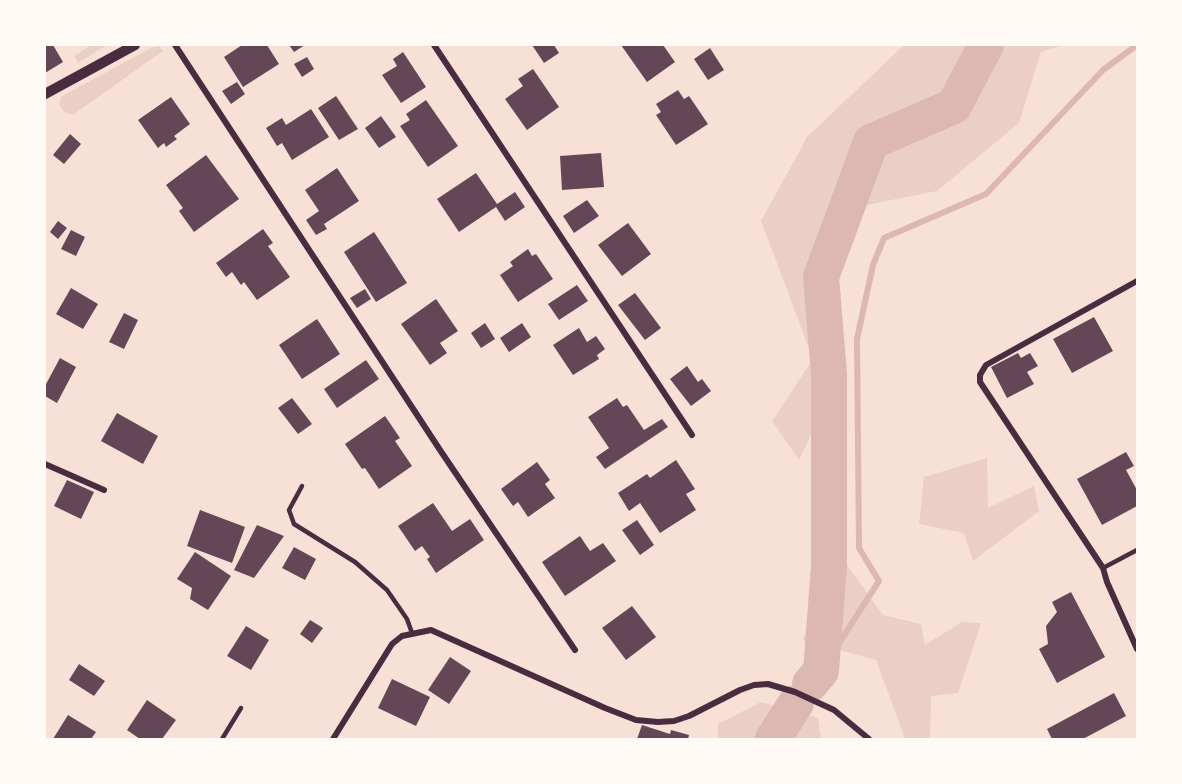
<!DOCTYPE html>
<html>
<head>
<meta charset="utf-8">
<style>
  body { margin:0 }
  #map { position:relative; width:1182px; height:784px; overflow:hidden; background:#f7e1d7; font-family:Overpass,sans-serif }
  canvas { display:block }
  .frame { position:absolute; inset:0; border:46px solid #fffaf5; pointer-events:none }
</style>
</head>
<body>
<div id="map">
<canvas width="1182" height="784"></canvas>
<div class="frame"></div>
</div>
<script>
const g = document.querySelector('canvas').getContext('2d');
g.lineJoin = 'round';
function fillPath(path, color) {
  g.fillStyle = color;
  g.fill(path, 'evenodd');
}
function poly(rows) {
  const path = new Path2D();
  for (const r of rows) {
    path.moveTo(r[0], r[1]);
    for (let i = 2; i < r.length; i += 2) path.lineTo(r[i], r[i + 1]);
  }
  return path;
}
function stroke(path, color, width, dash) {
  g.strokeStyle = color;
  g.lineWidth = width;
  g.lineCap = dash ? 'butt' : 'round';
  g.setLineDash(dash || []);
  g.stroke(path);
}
const green = poly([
  [91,45,107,45,78,63,74,56],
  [904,45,1063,45,1041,52,1019,123,937,191,826,213,843,366,799,460,772,421,813,359,761,221,807,137],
  [159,46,163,51,73,115,64,112,59,104,62,96,153,47],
  [987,458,988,508,1034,486,1039,511,973,561,964,533,919,524,924,477],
  [845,562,883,615,921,624,925,645,962,622,981,623,958,693,931,696,930,739,905,739,876,660,802,640],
  [761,702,818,718,821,739,718,739,718,724]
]);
const stream = poly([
  [821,671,879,581,859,548,857,339,873,265,884,238,986,194,1103,70,1137,45]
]);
const river = poly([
  [810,684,821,671,829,566,829,374,821,277,871,142,954,106,986,45],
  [773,739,796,703]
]);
const building = poly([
  [45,45,53,45,63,62,45,73],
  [242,45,267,45,279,64,243,87,224,57],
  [289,45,305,45,294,52],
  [532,45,554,45,559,53,544,63],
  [621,45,663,45,675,62,647,82],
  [710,48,724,70,708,80,694,59],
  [403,52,426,87,401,103,382,75,397,66,393,59],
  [307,57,314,69,302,77,294,64],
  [533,69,559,107,527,130,505,99,523,86,518,79],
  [237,82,245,94,231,104,222,91],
  [678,90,684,99,689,96,708,124,676,145,656,115,661,112,656,104],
  [336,96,358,129,339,140,318,108],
  [171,97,190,124,174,136,177,139,166,147,164,143,158,148,138,120],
  [426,100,458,146,428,167,400,126,410,120,406,114],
  [311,109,329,137,292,160,282,143,277,146,266,128,282,118,286,125],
  [381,116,396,137,379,148,365,128],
  [70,134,81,144,64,164,53,155],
  [601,153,604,187,562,190,560,156],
  [206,155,239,199,194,232,179,211,183,208,166,185],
  [337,168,359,201,324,224,327,229,316,235,306,220,319,211,305,190],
  [476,173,497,204,515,192,525,207,505,221,496,207,459,232,437,199],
  [587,200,599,216,574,233,563,216],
  [58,221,67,228,58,239,50,232],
  [628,223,651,254,622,276,598,245],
  [263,229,273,243,268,246,290,277,257,300,244,282,241,285,232,272,226,277,216,263],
  [71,230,85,237,76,256,61,249],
  [374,232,407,283,376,302,344,252],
  [528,249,532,256,536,254,553,279,518,302,500,275,513,266,510,262],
  [577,285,588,301,559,320,548,304],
  [71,288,98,304,83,329,56,314],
  [365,289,371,299,357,308,350,298],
  [635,293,661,328,645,340,618,305],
  [436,299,458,331,440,343,447,353,430,365,401,324],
  [124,313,138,320,124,349,109,342],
  [1094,317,1113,351,1072,373,1053,339],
  [317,319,340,354,302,379,279,345],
  [485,323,495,339,481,348,471,333],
  [522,323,531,337,509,352,500,338],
  [579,328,587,342,596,336,605,349,597,355,599,359,573,375,553,345],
  [1018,353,1021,358,1030,353,1038,366,1027,372,1034,384,1007,398,991,367],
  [60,358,76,367,57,403,45,396,45,386],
  [366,360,379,379,337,408,324,389],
  [687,366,698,382,702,379,711,391,691,406,670,379],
  [292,398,312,424,298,434,278,408],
  [617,398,623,407,627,405,644,430,662,419,668,427,605,469,596,457,609,448,588,417],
  [117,413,158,436,143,464,101,441],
  [385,416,400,438,395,441,412,466,379,489,365,468,362,469,345,444],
  [1126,452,1134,466,1126,470,1137,490,1137,506,1102,525,1077,479],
  [676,460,695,489,686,494,696,510,660,533,640,503,629,511,618,493,647,474,650,478],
  [537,462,550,480,545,484,555,498,528,517,518,502,513,506,501,489],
  [67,480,94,492,81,519,54,506],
  [433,503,452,531,470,519,484,540,436,573,427,559,430,557,422,546,415,551,398,526],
  [200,510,245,527,232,563,187,546],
  [637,520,654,545,640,555,622,530],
  [257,525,284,536,254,578,234,570],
  [580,536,590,551,603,543,616,561,565,596,542,562],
  [294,547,316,559,305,580,282,568],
  [195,552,231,576,208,610,190,599,192,588,177,579],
  [1071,592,1105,657,1057,683,1039,649,1048,644,1046,626,1057,612,1052,602],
  [632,606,656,637,626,660,602,628],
  [310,620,323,628,312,643,300,634],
  [246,626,269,640,251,670,227,656],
  [450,657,471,671,449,704,428,690],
  [79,664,105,681,94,696,69,680],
  [392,679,430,697,416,726,378,708],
  [1114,693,1126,716,1083,739,1052,739,1047,729],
  [147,700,176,720,162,739,140,739,127,730],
  [68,715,96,732,91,739,53,739],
  [642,725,670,734,671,730,689,735,688,739,637,739]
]);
const service = poly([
  [302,486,289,510,294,524,355,562,387,590,407,619,412,633],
  [1103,568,1137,550],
  [222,739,241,708]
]);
const minor = poly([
  [175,45,440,450,575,650],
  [434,45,692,435],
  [1137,281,986,365,980,375,980,382,1103,568,1107,582,1137,649],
  [45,464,104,490],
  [333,739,392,644,402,636,431,630,605,708,636,720,658,722,674,721,689,716,740,690,754,685,768,684,795,692,834,710,869,739]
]);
const tertiary = poly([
  [45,94,135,45]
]);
fillPath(green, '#ebcfc5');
stroke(stream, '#dcb8b0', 6);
stroke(river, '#dcb8b0', 36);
fillPath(building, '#644757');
stroke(service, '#4a2c40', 4.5);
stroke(minor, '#4a2c40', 6);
stroke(tertiary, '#4a2c40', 10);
</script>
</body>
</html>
